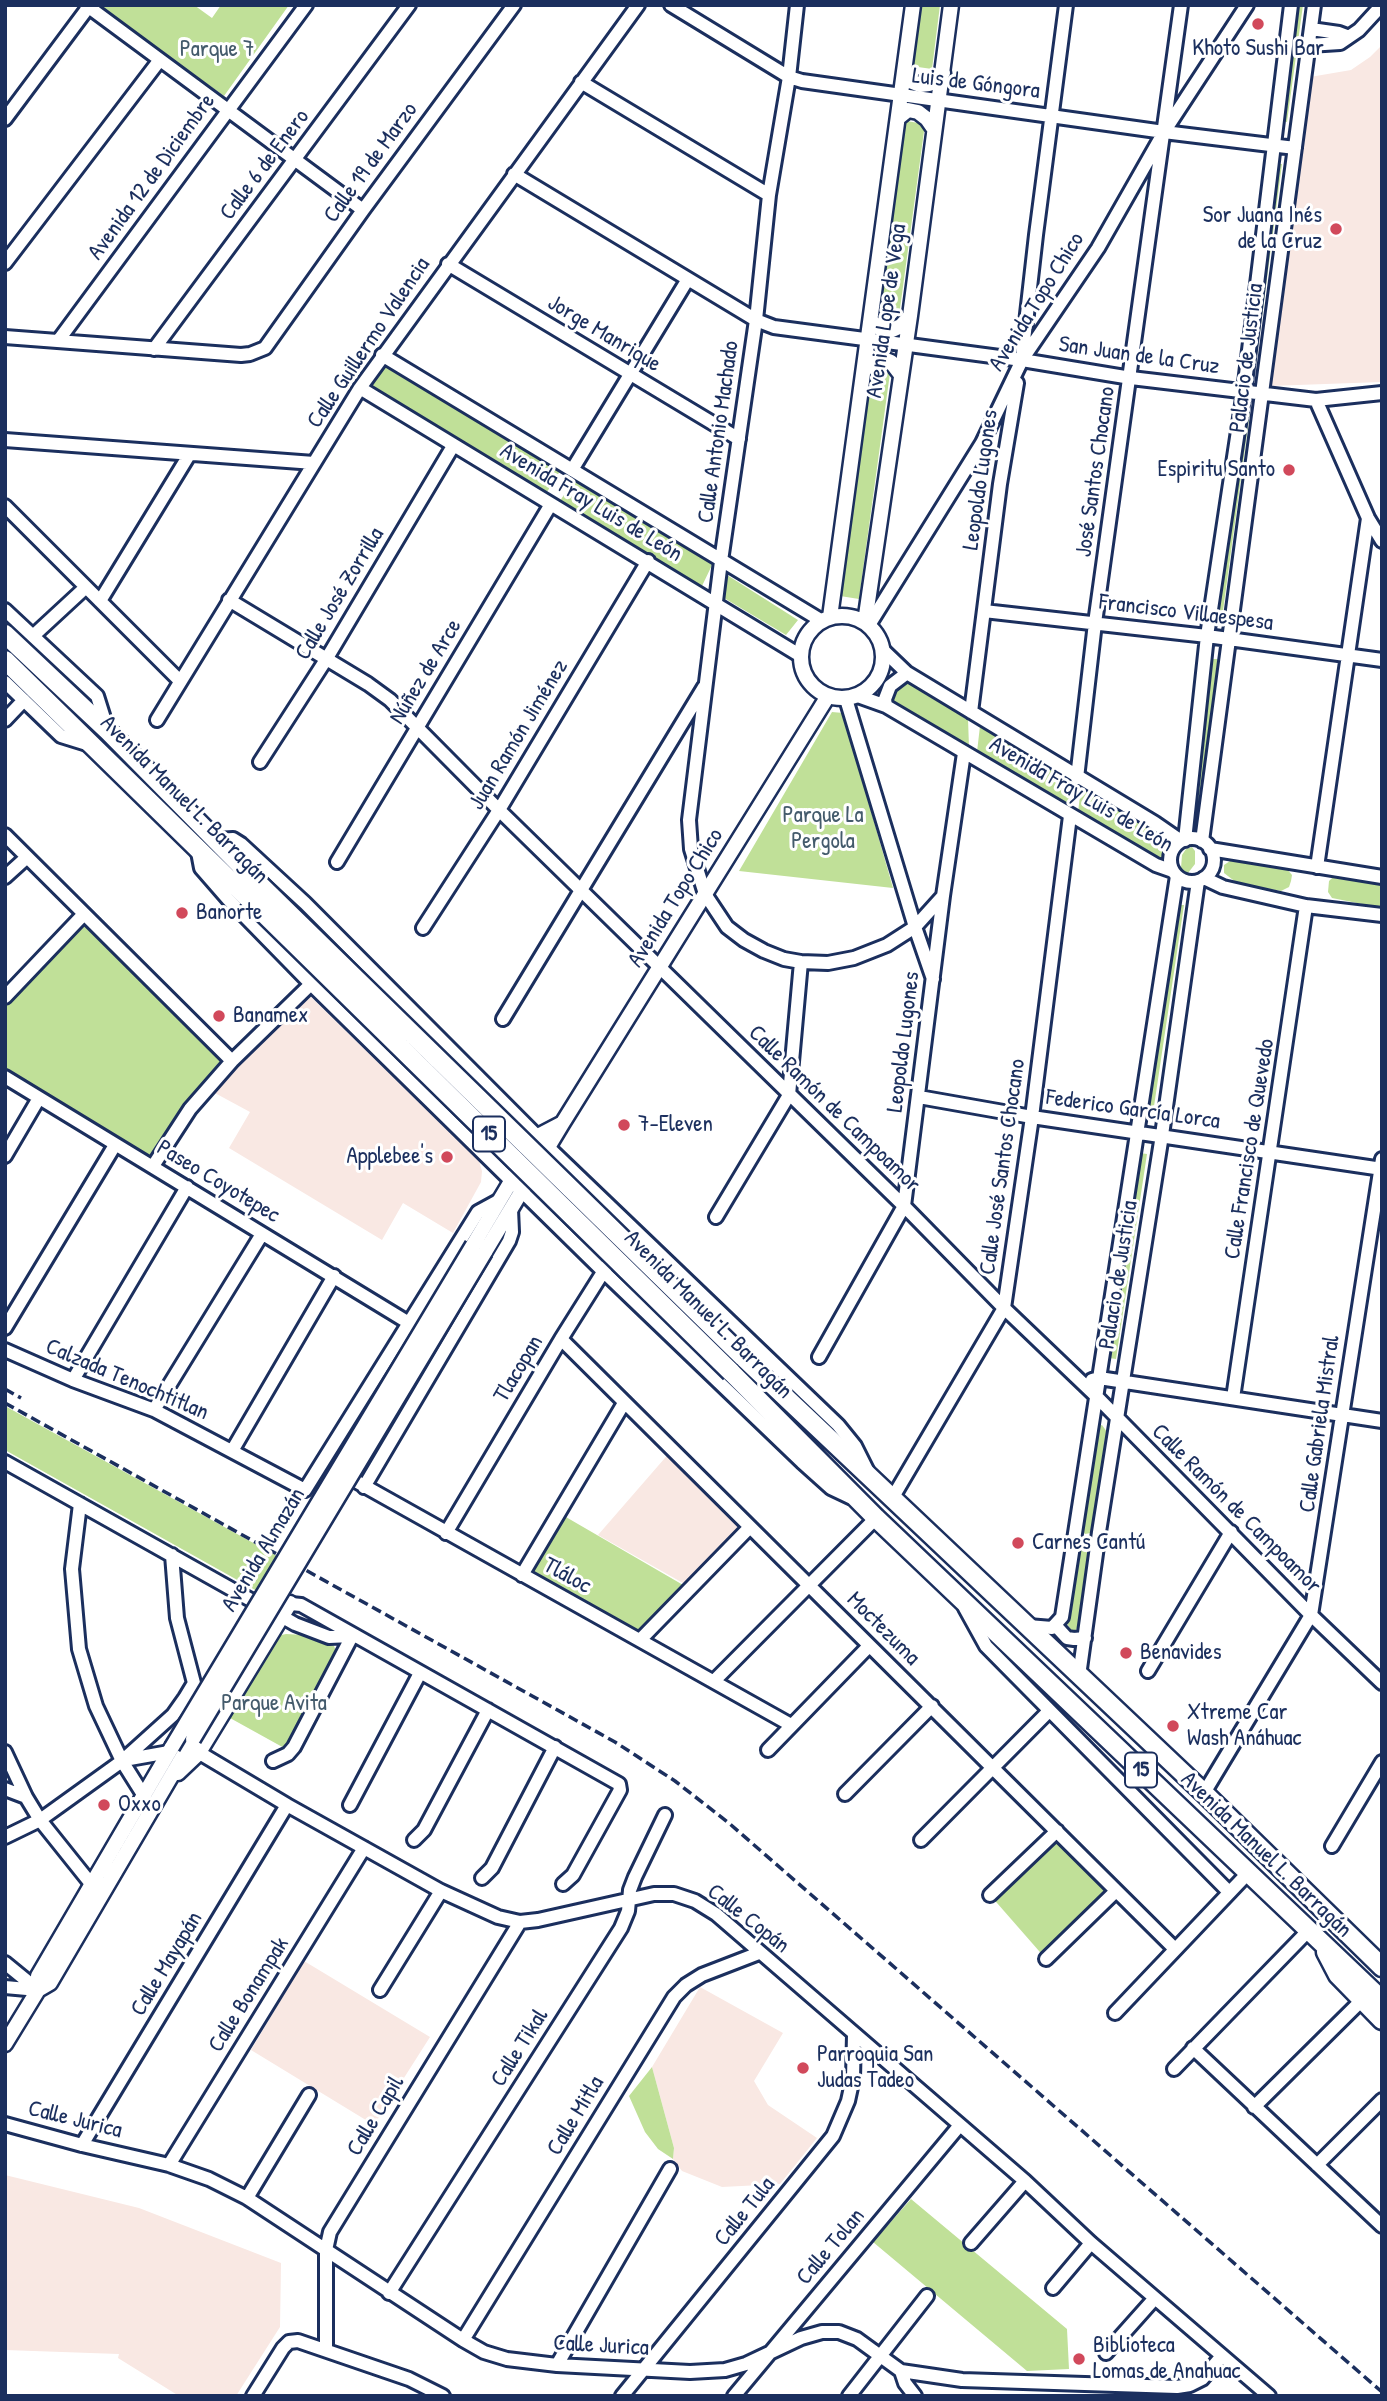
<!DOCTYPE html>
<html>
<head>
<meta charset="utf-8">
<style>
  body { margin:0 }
  #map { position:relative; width:1387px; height:2401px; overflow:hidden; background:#fff; font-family:"Patrick Hand",sans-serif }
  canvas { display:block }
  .frame { position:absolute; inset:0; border:7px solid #1b2f5e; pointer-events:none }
</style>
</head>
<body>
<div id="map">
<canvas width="1387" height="2401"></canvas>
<div class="frame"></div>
</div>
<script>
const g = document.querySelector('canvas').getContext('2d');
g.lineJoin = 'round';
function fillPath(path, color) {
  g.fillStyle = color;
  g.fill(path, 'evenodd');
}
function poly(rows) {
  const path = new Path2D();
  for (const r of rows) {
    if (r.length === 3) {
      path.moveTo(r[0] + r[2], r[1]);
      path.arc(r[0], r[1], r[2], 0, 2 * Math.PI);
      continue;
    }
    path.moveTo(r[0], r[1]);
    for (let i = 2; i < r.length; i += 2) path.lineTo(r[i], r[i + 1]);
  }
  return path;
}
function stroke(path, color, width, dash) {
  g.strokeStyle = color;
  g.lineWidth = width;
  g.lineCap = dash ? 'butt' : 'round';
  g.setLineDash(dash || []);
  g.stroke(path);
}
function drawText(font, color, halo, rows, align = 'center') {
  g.font = font + ' "Patrick Hand",sans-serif';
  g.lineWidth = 6;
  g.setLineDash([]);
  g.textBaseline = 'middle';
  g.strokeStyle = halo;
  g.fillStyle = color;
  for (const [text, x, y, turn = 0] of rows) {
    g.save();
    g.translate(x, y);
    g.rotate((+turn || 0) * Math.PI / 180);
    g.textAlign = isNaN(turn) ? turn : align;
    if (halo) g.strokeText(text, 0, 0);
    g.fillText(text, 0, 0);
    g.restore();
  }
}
const built = poly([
  [1382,45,1382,382,1269,386,1310,77,1351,70,1370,57],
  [310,996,479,1161,482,1171,481,1182,453,1233,403,1203,382,1240,229,1148,250,1112,213,1092],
  [671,1451,745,1528,690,1587,598,1535],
  [304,1961,430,2037,374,2125,251,2050],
  [700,1987,783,2033,754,2081,768,2105,817,2138,780,2184,722,2187,682,2171,673,2159,674,2148,652,2067],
  [5,2175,139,2208,281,2263,280,2327,236,2396,179,2396,118,2358,119,2354,5,2350]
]);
const green = poly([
  [194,5,212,18,221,5,289,5,224,96,98,6],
  [918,5,940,5,932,69,911,66],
  [1296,5,1303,5,1287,122,1280,121],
  [900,120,925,124,899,316,876,313],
  [1275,164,1282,164,1255,370,1248,369],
  [385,363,560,471,547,492,370,387],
  [867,370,890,373,859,599,840,596],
  [1243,411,1250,412,1222,618,1216,617],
  [574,479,713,563,702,586,560,501],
  [727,575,798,620,786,635,724,598],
  [1210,659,1218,659,1198,810,1191,809],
  [903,679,968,719,969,747,890,702],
  [832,712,843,713,893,888,739,871],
  [980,726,1072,782,1069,809,977,752],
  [1081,786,1163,838,1163,864,1078,813],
  [1192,847,1195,851,1195,864,1188,873,1184,873,1181,868,1182,855,1186,849],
  [1230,861,1287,869,1292,875,1291,881,1289,887,1281,891,1237,883,1224,873,1224,865],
  [1341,874,1382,881,1382,908,1332,898,1328,892,1329,881,1334,876],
  [1178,905,1184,905,1153,1113,1146,1112],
  [83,915,232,1061,153,1166,5,1077,5,997],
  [1140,1153,1147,1154,1116,1359,1109,1358],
  [5,1406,277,1556,257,1591,5,1450],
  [1102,1425,1107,1432,1093,1528,1091,1533,1085,1534,1081,1529,1096,1427],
  [559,1513,690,1589,640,1640,522,1576],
  [1081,1550,1086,1551,1088,1555,1078,1626,1076,1630,1072,1631,1067,1624,1077,1554],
  [286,1634,304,1635,324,1641,334,1646,336,1651,286,1749,230,1718,277,1636],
  [1054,1833,1116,1891,1046,1959,990,1895],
  [652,2067,674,2148,673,2159,658,2149,645,2132,629,2096],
  [911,2199,1067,2329,1069,2369,1027,2371,873,2242]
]);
const minor = poly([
  [86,5,363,210],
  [671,5,789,77,802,81,1164,132,1295,148],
  [797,5,789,77,769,195,756,320,721,561,689,820,691,849,705,894,727,927,744,940,764,951,784,959,801,962,828,963,854,958,887,945,915,927,933,979],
  [1311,29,1339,33,1347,36],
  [1309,45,1340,43,1359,30,1382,5],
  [581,82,769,195],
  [5,119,90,5],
  [514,174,756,320,774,327,1022,360,1131,378,1316,400,1382,393],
  [5,263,159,61],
  [448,264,739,439],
  [5,337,241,355,250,354,265,348,363,210,514,5],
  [58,341,306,5],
  [154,349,409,5],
  [382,355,822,621],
  [1022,358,1036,235,1066,5],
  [360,388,801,656],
  [1316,400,1368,518,1382,541],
  [5,440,314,463],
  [572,470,688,279],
  [5,506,180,681],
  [229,600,368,684,390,700,499,810,904,1206,1004,1308,1096,1396,1311,1615,1382,1683],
  [100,601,189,455],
  [5,610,97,696,108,731],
  [984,611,1207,636,1382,660],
  [869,625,982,443,1022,360,1098,248,1164,132,1247,5],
  [33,636,86,587],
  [883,650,907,673,1155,823,1181,841],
  [5,682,61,736,90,745],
  [858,696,886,706,1156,865,1173,871],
  [846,699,915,927,943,896],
  [886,706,885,699,890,686,907,673],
  [971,712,1000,484,1017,383],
  [5,720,24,700],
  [157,720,360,388,638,5],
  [260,762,327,658,453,446],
  [1077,778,1095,623,1181,5],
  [5,835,232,1061],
  [1192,860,22],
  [217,840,233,839,241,844,305,903,548,1147,838,1425,855,1446,867,1470],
  [1185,840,1207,636,1244,391,1291,5],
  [1202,841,1314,5],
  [197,847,201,868,228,899,311,984,603,1271,802,1462,831,1488,850,1497],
  [1210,849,1382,877],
  [337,862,551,504],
  [1317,867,1368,518],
  [5,877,26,858],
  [1204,878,1223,887,1306,906,1382,915],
  [423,928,499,810,648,561],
  [5,997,83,915],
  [503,1019,704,687],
  [5,1077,409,1323],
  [919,1097,1032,1117,1382,1169],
  [5,1156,39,1098],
  [153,1166,190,1109,232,1061,311,984],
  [716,1217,789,1095,801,962],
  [5,1328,115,1145],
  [561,1339,1175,1949],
  [5,1350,73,1380,154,1410,305,1490,478,1212,500,1200],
  [819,1357,904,1206,943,896,964,753],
  [73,1380,187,1187],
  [1092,1380,1099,1378,1382,1421],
  [1233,1398,1306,906],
  [154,1410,262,1234],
  [232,1451,334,1276],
  [5,1462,258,1604],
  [343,1474,791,1725],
  [364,1487,509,1241,512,1232,511,1209],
  [893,1497,1004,1308,1032,1117,1070,816],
  [80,1504,72,1569,79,1649,96,1706,122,1761,144,1796],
  [446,1533,561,1339,627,1234],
  [522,1575,624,1403],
  [252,1600,301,1605,619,1784,620,1790,573,1875,563,1884],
  [965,1608,986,1646,1229,1892],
  [274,1612,295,1624,329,1637,352,1636],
  [1028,1626,1052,1628,1062,1617,1177,876],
  [1056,1626,1067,1638,1074,1639,1085,1638],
  [640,1640,749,1528],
  [1148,1671,1231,1532],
  [1079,1676,1099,1532,1162,1135,1198,881],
  [714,1681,876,1518],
  [193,1749,287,1805,441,1891,498,1917,520,1922,538,1920,654,1894,674,1894,695,1901,716,1914,1025,2181,1091,2243,1269,2396],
  [768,1750,869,1646],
  [5,1752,26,1797,40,1820,92,1885],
  [124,1760,169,1752],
  [273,1761,288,1754,294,1747,352,1636],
  [5,1789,26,1797],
  [1204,1793,1311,1615,1382,1159],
  [845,1794,932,1706],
  [350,1805,420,1673],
  [5,1837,40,1820,122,1761,173,1715,185,1698,194,1683,177,1618,172,1555],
  [414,1840,424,1830,488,1710],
  [921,1840,1049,1711],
  [1332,1846,1382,1762],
  [482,1878,492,1868,555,1747],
  [990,1895,1057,1831],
  [1046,1959,1116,1891],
  [5,1963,38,1990],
  [5,1987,38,1990],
  [380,1990,441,1891],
  [1115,2013,1249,1872],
  [1193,2048,1382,2226],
  [1174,2069,1309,1930],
  [1254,2107,1361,2001],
  [5,2124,82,2145,169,2165,209,2179,247,2198,463,2340,484,2352,507,2359,557,2365,690,2372,725,2370,746,2364,801,2338,822,2332,839,2332,857,2339,901,2371,962,2380,1177,2387,1190,2385,1202,2379,1222,2356],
  [82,2145,287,1805],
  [169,2165,364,1848],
  [1317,2165,1382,2100],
  [247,2198,309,2095],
  [971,2243,1025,2181],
  [1053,2288,1091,2243],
  [389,2293,621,1928,628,1911,630,1890,635,1877,665,1815],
  [463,2340,674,1997,686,1985,702,1975,759,1953],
  [326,2349,326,2250,330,2232,520,1922],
  [1106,2353,1155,2298],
  [557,2365,670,2169],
  [901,2371,905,2383,915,2396],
  [253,2396,283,2348,289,2342,298,2341,409,2379,443,2396],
  [622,2396,833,2136,848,2101,853,2078,854,2035],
  [734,2396,960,2125],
  [849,2396,927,2296]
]);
const major = poly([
  [905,70,910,81,920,85,929,84,943,73],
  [898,118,908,110,918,112,927,119,934,129],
  [871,321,881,329,892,330,901,326,910,316],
  [864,371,872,360,881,358,891,362,901,375],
  [842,657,41],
  [830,617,913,5],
  [865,622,910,316,951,5],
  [473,1245,538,1136,561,1124],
  [485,1252,562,1124,828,696],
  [178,1773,198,1754,290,1603],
  [38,1990,50,1983,193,1739],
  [5,2044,38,1990,38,1976,172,1747]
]);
const highway = poly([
  [5,634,108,731,260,885],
  [5,660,247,897],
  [743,1357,1204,1793,1382,1967],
  [731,1372,876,1518,1382,2000],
  [1326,1952,1338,1975,1382,2020]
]);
const rail = poly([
  [5,1389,21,1398],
  [5,1403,615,1742,675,1781,730,1824,1382,2392]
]);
const majorBridge = poly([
  [193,1739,485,1252],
  [172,1747,473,1245]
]);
const highwayBridge = poly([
  [260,885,743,1357],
  [247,897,731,1372]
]);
const markers = [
  [1258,24,7,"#d1495b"],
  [1336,229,7,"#d1495b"],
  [1289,470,7,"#d1495b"],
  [182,913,7,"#d1495b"],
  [219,1016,7,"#d1495b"],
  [624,1125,7,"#d1495b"],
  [447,1157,7,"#d1495b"],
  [1018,1543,7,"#d1495b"],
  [1126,1653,7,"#d1495b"],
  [1173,1726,7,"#d1495b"],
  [104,1805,7,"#d1495b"],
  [803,2068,7,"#d1495b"],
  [1079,2359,7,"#d1495b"]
];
const shields = [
  [489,1134,32],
  [1141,1770,32]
];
const shieldNames = [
  ["15",489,1134],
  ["15",1141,1770]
];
const poiNames = [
  ["Khoto Sushi Bar",1258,49,"center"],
  ["Sor Juana Inés",1322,216,"right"],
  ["de la Cruz",1322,242,"right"],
  ["Espiritu Santo",1275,470,"right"],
  ["Banorte",196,913],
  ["Banamex",233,1016],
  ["7-Eleven",638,1125],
  ["Applebee's",433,1157,"right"],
  ["Carnes Cantú",1032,1543],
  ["Benavides",1140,1653],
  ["Xtreme Car",1187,1713],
  ["Wash Anáhuac",1187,1739],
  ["Oxxo",118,1805],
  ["Parroquia San",817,2055],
  ["Judas Tadeo",817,2081],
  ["Biblioteca",1093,2346],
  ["Lomas de Anahuac",1093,2372]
];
const parkNames = [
  ["Parque 7",217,50],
  ["Parque La",823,816],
  ["Pergola",823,842],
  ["Parque Avita",274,1704]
];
const streetNames = [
  ["Luis de Góngora",976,84,7],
  ["Calle 19 de Marzo",371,163,-54],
  ["Calle 6 de Enero",265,165,-53],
  ["Avenida 12 de Diciembre",152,177,-54],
  ["Avenida Topo Chico",1037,302,-58],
  ["Avenida Lope de Vega",887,311,-82],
  ["Jorge Manrique",604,334,31],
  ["Calle Guillermo Valencia",369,343,-56],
  ["San Juan de la Cruz",1139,356,8],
  ["Palacio de Justicia",1247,358,-83],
  ["Calle Antonio Machado",719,432,-82],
  ["José Santos Chocano",1096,472,-82],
  ["Leopoldo Lugones",981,480,-82],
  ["Avenida Fray Luis de León",591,503,31],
  ["Calle José Zorrilla",340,594,-59],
  ["Francisco Villaespesa",1186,613,7],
  ["Núñez de Arce",426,672,-59],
  ["Juan Ramón Jiménez",519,735,-59],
  ["Avenida Fray Luis de León",1081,795,30],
  ["Avenida Manuel L. Barragán",184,800,45],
  ["Avenida Topo Chico",676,898,-58],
  ["Leopoldo Lugones",904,1042,-83],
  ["Calle Ramón de Campoamor",834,1109,44],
  ["Federico García Lorca",1133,1110,8],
  ["Calle Francisco de Quevedo",1250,1149,-81],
  ["Calle José Santos Chocano",1003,1167,-82],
  ["Paseo Coyotepec",218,1182,31],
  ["Palacio de Justicia",1119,1275,-81],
  ["Avenida Manuel L. Barragán",708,1315,45],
  ["Tlacopan",519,1369,-59],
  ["Calzada Tenochtitlan",127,1380,23],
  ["Calle Gabriela Mistral",1320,1424,-82],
  ["Calle Ramón de Campoamor",1236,1509,45],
  ["Avenida Almazán",264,1550,-59],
  ["Tláloc",567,1576,29],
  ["Moctezuma",883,1629,45],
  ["Avenida Manuel L. Barragán",1266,1855,44],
  ["Calle Copán",748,1919,38],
  ["Calle Mayapán",167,1964,-59],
  ["Calle Bonampak",249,1995,-58],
  ["Calle Tikal",520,2048,-58],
  ["Calle Capil",376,2116,-59],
  ["Calle Mitla",576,2116,-59],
  ["Calle Jurica",75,2120,14],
  ["Calle Tula",745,2212,-51],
  ["Calle Tolan",831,2247,-50],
  ["Calle Jurica",601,2346,3]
];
fillPath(built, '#f9e8e3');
fillPath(green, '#c0e098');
stroke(minor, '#1b2f5e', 18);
stroke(major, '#1b2f5e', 19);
stroke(highway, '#1b2f5e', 23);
stroke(minor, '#fff', 12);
stroke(major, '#fff', 14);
stroke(highway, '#fff', 18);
stroke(rail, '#1b2f5e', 3.5, [10, 5]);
stroke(majorBridge, '#1b2f5e', 19, []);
stroke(highwayBridge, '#1b2f5e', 23, []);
stroke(majorBridge, '#fff', 14);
stroke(highwayBridge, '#fff', 18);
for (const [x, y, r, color] of markers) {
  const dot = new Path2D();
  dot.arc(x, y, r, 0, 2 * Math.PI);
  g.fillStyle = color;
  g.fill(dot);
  stroke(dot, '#fff', 2.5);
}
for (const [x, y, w] of shields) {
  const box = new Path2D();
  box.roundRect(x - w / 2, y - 17.5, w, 35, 5);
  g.fillStyle = '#fff';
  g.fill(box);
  stroke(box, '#1b2f5e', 2);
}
drawText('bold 21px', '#1b2f5e', null, shieldNames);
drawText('23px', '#1b2f5e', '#fff', poiNames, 'left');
drawText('23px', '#445b6c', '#fff', parkNames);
drawText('23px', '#1b2f5e', '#fff', streetNames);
</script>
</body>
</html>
